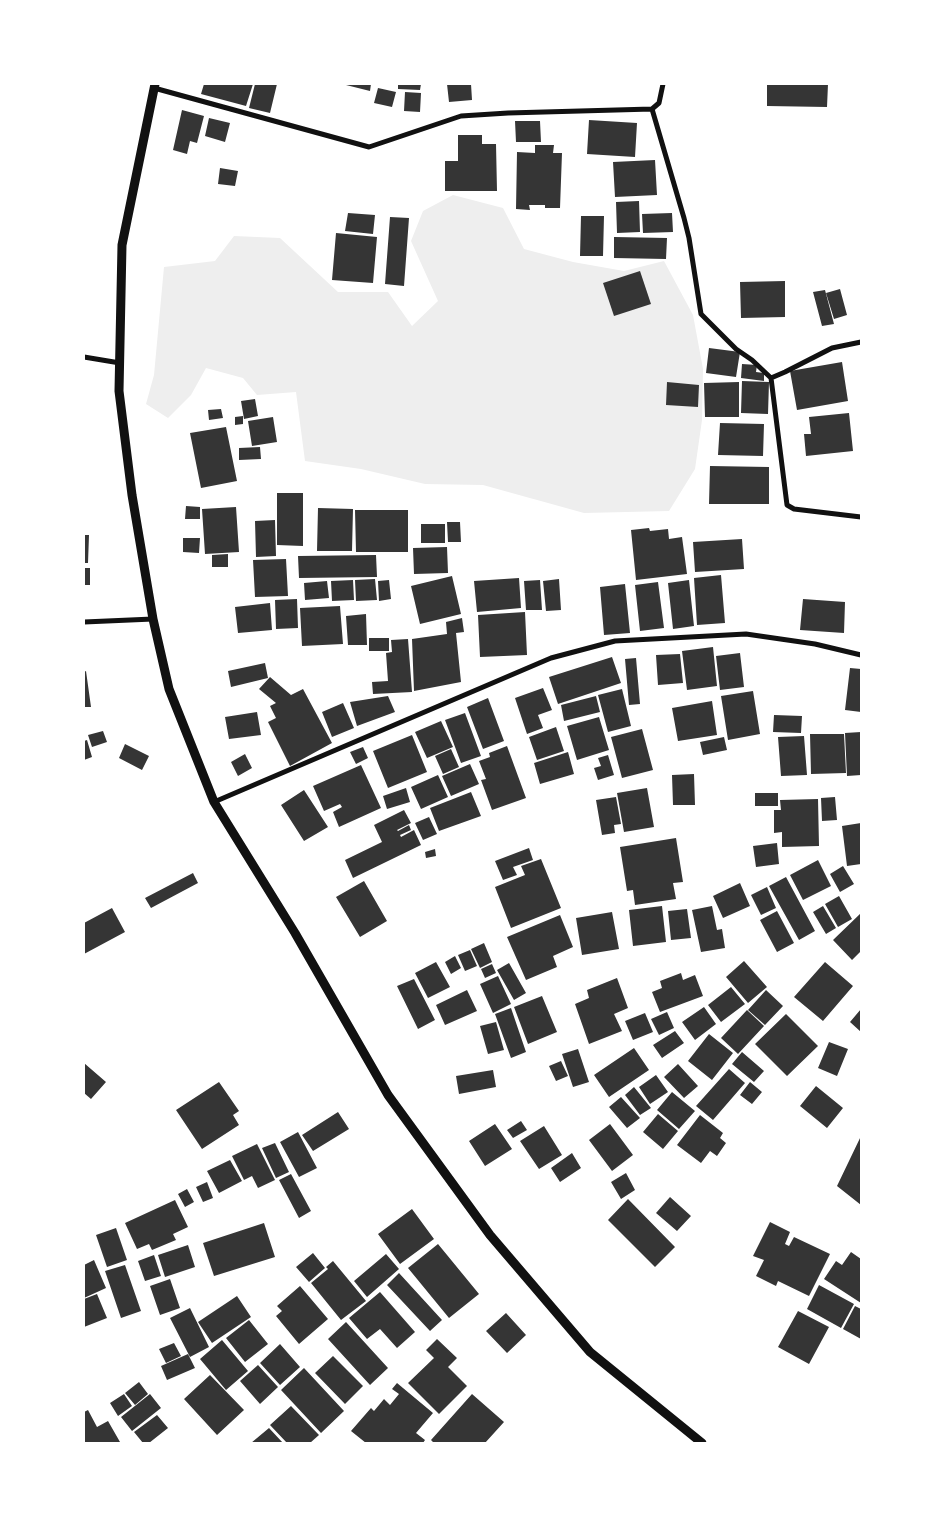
<!DOCTYPE html>
<html>
<head>
<meta charset="utf-8">
<style>
  body { margin:0 }
  #map { position:relative; width:945px; height:1527px; overflow:hidden; background:#fff; font-family:"DM Sans",sans-serif }
  canvas { display:block }
  .frame { position:absolute; inset:0; border:85px solid #fff; pointer-events:none }
</style>
</head>
<body>
<div id="map">
<canvas width="945" height="1527"></canvas>
<div class="frame"></div>
</div>
<script>
const g = document.querySelector('canvas').getContext('2d');
g.lineJoin = 'round';
function fillPath(path, color) {
  g.fillStyle = color;
  g.fill(path, 'evenodd');
}
function poly(rows) {
  const path = new Path2D();
  for (const r of rows) {
    path.moveTo(r[0], r[1]);
    for (let i = 2; i < r.length; i += 2) path.lineTo(r[i], r[i + 1]);
  }
  return path;
}
function stroke(path, color, width, dash) {
  g.strokeStyle = color;
  g.lineWidth = width;
  g.lineCap = dash ? 'butt' : 'round';
  g.setLineDash(dash || []);
  g.stroke(path);
}
const green = poly([
  [453,195,503,208,524,249,573,262,624,271,664,261,693,315,703,369,702,420,695,469,669,511,584,513,483,485,425,484,361,469,305,461,296,392,257,395,243,378,206,368,191,395,168,418,146,404,154,375,164,267,215,261,234,236,280,238,338,292,388,292,412,326,438,301,411,241,423,211]
]);
const building = poly([
  [204,84,253,84,246,106,201,94],
  [255,84,277,84,270,113,249,108],
  [342,84,371,84,370,91],
  [398,84,421,84,420,90,398,89],
  [447,84,471,84,472,100,449,102],
  [767,84,828,84,827,107,767,106],
  [378,88,396,92,392,107,374,103],
  [405,92,421,93,420,112,404,111],
  [182,110,204,116,197,143,190,141,187,154,173,150],
  [209,118,230,123,225,142,205,136],
  [589,120,637,123,635,157,587,154],
  [515,121,540,121,541,142,516,142],
  [458,135,482,135,482,144,496,144,497,191,445,191,445,161,458,161],
  [535,145,554,145,553,153,562,153,560,208,545,208,545,205,529,205,530,210,516,209,517,152,535,153],
  [655,160,657,195,615,197,613,162],
  [220,168,238,171,235,186,218,184],
  [639,201,640,232,617,233,616,202],
  [348,213,375,215,373,234,345,231],
  [672,213,673,232,643,233,642,214],
  [581,216,604,216,603,256,580,256],
  [390,217,409,218,404,286,385,284],
  [336,233,377,237,373,283,332,280],
  [614,237,667,238,666,259,614,258],
  [640,271,651,304,614,316,603,283],
  [785,281,785,317,741,318,740,282],
  [840,289,847,315,834,319,826,293],
  [825,290,834,324,822,326,813,292],
  [709,348,740,352,736,377,706,373],
  [842,362,848,401,797,410,790,371],
  [742,364,757,365,756,372,764,373,764,381,741,378],
  [742,381,769,382,768,414,741,413],
  [667,382,699,385,698,407,666,405],
  [739,382,739,417,705,417,704,383],
  [255,399,258,416,244,419,241,401],
  [221,409,223,418,209,420,208,410],
  [849,413,853,451,806,456,804,434,811,434,809,417],
  [243,416,243,424,235,425,235,417],
  [273,417,277,442,252,446,248,421],
  [720,423,764,424,763,456,718,455],
  [226,427,237,481,201,488,190,433],
  [260,447,261,459,239,460,239,448],
  [710,466,769,467,769,504,709,504],
  [277,493,303,493,303,546,277,545],
  [186,506,200,507,200,519,185,519],
  [236,507,239,552,205,554,202,509],
  [318,508,353,509,352,551,317,551],
  [355,510,408,510,408,552,356,552],
  [275,520,276,556,256,557,255,521],
  [447,522,460,522,461,542,448,542],
  [421,524,445,524,445,543,421,543],
  [649,528,650,531,668,529,669,539,682,537,687,574,636,580,631,530],
  [84,535,89,535,88,563,84,563],
  [183,538,200,538,199,553,183,552],
  [742,539,744,569,695,572,693,542],
  [447,547,448,573,414,574,413,548],
  [228,554,228,567,212,567,212,555],
  [376,555,377,577,299,578,298,556],
  [286,559,288,596,255,597,253,560],
  [84,568,90,568,90,585,84,585],
  [721,575,725,623,697,625,694,578],
  [452,576,461,614,420,624,411,586],
  [519,578,521,608,477,612,474,581],
  [375,579,377,600,356,601,355,580],
  [559,579,561,610,546,611,543,581],
  [353,580,354,600,332,601,331,581],
  [389,580,391,599,379,601,378,581],
  [540,580,542,610,526,610,524,581],
  [689,580,694,626,673,629,668,583],
  [327,581,329,598,305,600,304,583],
  [658,582,664,628,640,631,635,585],
  [625,584,630,633,604,635,600,587],
  [297,599,298,628,276,629,275,600],
  [803,599,845,602,844,633,800,630],
  [270,603,272,630,238,633,235,607],
  [340,606,343,644,302,646,300,608],
  [525,612,527,655,480,657,478,615],
  [366,614,367,645,348,645,346,616],
  [462,618,464,632,456,633,461,682,414,691,412,639,447,634,446,622],
  [369,638,389,638,389,651,369,651],
  [408,639,412,692,373,694,372,682,388,681,386,653,392,652,391,640],
  [713,647,717,686,687,690,682,651],
  [740,653,744,687,720,690,716,656],
  [680,654,683,683,658,685,656,655],
  [612,657,621,683,558,704,549,677],
  [636,658,640,704,629,705,625,659],
  [265,663,268,678,231,687,228,671],
  [850,668,861,669,861,712,845,710],
  [86,671,91,707,84,707,84,672],
  [270,677,291,695,303,689,332,743,290,766,268,722,276,718,270,706,276,703,259,689],
  [543,688,552,710,538,715,543,728,527,734,515,698],
  [622,689,631,726,608,732,598,695],
  [753,691,760,734,728,740,721,696],
  [388,696,395,712,357,726,350,702],
  [596,696,600,712,564,721,561,705],
  [488,698,504,741,483,749,467,707],
  [712,701,717,735,678,741,672,708],
  [343,703,354,728,332,737,322,712],
  [257,712,261,735,229,739,225,717],
  [465,713,481,756,461,763,445,720],
  [774,715,802,716,801,733,773,732],
  [599,717,609,750,577,760,567,726],
  [441,721,453,747,427,758,415,732],
  [556,727,564,751,537,760,529,737],
  [642,729,653,770,622,778,611,737],
  [103,731,107,742,92,747,88,735],
  [861,732,861,775,847,776,845,733],
  [810,734,844,734,846,773,811,774],
  [412,735,427,772,388,788,373,751],
  [804,736,807,775,781,776,778,737],
  [724,737,727,750,703,755,700,742],
  [87,740,92,757,84,760,84,741],
  [125,744,149,756,142,770,119,758],
  [507,746,526,798,492,810,481,780,486,779,479,761,490,757,489,753],
  [363,747,368,758,356,764,350,752],
  [451,749,459,767,443,774,435,756],
  [568,752,574,774,540,784,534,763],
  [245,754,252,768,238,776,231,762],
  [608,755,614,775,598,780,594,768,601,766,598,758],
  [470,764,479,784,451,796,442,776],
  [361,765,381,808,339,827,333,812,342,807,340,804,324,811,313,786],
  [694,774,695,805,673,805,672,775],
  [438,775,448,797,421,809,411,787],
  [406,788,410,802,387,809,383,796],
  [647,788,654,827,624,832,617,793],
  [304,790,328,827,304,841,281,805],
  [471,792,481,816,439,831,430,808],
  [755,793,778,793,778,806,755,806],
  [616,797,621,824,614,825,615,833,602,835,596,800],
  [835,797,837,820,822,821,821,798],
  [818,799,819,846,782,847,782,832,774,833,774,810,781,810,780,800],
  [404,810,411,823,397,830,398,831,409,825,411,830,400,835,401,837,414,830,421,845,353,878,345,860,382,842,374,825],
  [429,817,437,834,423,840,415,823],
  [861,823,861,864,847,866,842,826],
  [676,838,683,882,673,883,676,899,635,905,633,890,627,891,620,847],
  [777,843,779,864,756,867,753,846],
  [529,848,533,860,513,867,517,875,503,880,495,861],
  [435,849,436,856,426,858,425,852],
  [541,859,561,908,511,928,495,887,525,875,521,866],
  [818,860,831,886,803,900,790,875],
  [843,866,854,884,840,892,830,874],
  [193,873,198,883,151,908,145,898],
  [786,877,815,931,799,940,769,886],
  [364,881,387,921,360,937,336,897],
  [740,883,750,906,723,918,713,896],
  [767,887,776,908,761,915,751,895],
  [839,896,852,919,838,927,825,904],
  [662,906,666,942,633,946,629,910],
  [712,906,717,930,722,929,725,948,701,952,692,910],
  [823,906,836,928,826,934,813,912],
  [112,908,125,932,84,954,84,923],
  [687,909,691,938,671,940,668,911],
  [777,911,794,943,777,952,760,920],
  [612,912,619,949,582,955,576,918],
  [861,913,861,951,852,960,833,940],
  [560,915,573,947,553,956,557,967,526,980,507,937],
  [484,943,492,962,480,968,471,949],
  [470,950,477,966,465,971,458,955],
  [455,956,461,968,451,974,445,962],
  [744,961,767,987,748,1003,726,977],
  [436,962,450,987,428,998,415,973],
  [825,962,853,986,823,1021,794,997],
  [509,963,526,993,514,1000,497,970],
  [492,964,496,973,485,978,481,969],
  [681,973,683,980,695,975,703,996,660,1012,652,992,662,988,660,981],
  [498,976,511,1004,493,1013,480,984],
  [617,978,628,1008,614,1014,622,1031,589,1044,575,1004,589,998,587,990],
  [414,979,435,1020,418,1029,397,986],
  [731,987,745,1004,721,1022,708,1005],
  [467,990,477,1011,445,1025,436,1005],
  [766,990,783,1006,765,1025,748,1010],
  [542,996,557,1032,528,1044,514,1007],
  [704,1007,716,1024,695,1040,682,1022],
  [511,1008,526,1052,511,1058,495,1014],
  [861,1009,861,1032,850,1022],
  [747,1010,764,1026,738,1054,721,1038],
  [667,1012,674,1028,659,1035,651,1019],
  [645,1013,653,1032,633,1040,625,1021],
  [786,1014,818,1046,787,1076,755,1044],
  [496,1022,504,1050,488,1054,480,1026],
  [675,1031,684,1043,662,1058,653,1045],
  [709,1034,733,1053,712,1080,688,1061],
  [829,1042,848,1049,837,1076,818,1068],
  [634,1048,649,1070,609,1097,594,1075],
  [578,1049,589,1082,573,1087,562,1054],
  [742,1052,764,1071,754,1082,732,1064],
  [561,1061,568,1076,556,1081,549,1066],
  [84,1063,106,1082,91,1099,84,1093],
  [678,1064,698,1086,684,1098,664,1077],
  [729,1069,745,1083,713,1120,696,1106],
  [493,1070,496,1087,459,1094,456,1076],
  [656,1075,668,1092,650,1104,639,1087],
  [219,1082,239,1111,233,1115,239,1125,202,1149,176,1110],
  [750,1082,762,1092,752,1104,740,1095],
  [816,1086,843,1108,827,1128,800,1106],
  [634,1087,651,1108,640,1115,625,1095],
  [672,1092,695,1111,679,1129,657,1110],
  [621,1097,640,1118,627,1128,609,1107],
  [338,1112,349,1129,313,1151,302,1135],
  [658,1114,678,1131,663,1149,643,1132],
  [700,1115,723,1133,720,1138,726,1143,717,1156,710,1151,701,1163,677,1145],
  [521,1121,527,1130,513,1138,507,1130],
  [495,1124,512,1149,485,1166,469,1141],
  [610,1124,633,1155,612,1171,589,1140],
  [544,1126,562,1155,539,1169,520,1141],
  [298,1132,317,1168,299,1177,280,1142],
  [861,1136,861,1205,837,1186],
  [275,1143,289,1172,276,1178,262,1148],
  [257,1144,275,1180,258,1188,252,1176,244,1180,232,1156],
  [572,1153,581,1168,560,1182,551,1168],
  [230,1160,242,1181,219,1193,207,1171],
  [626,1173,635,1190,621,1199,611,1182],
  [291,1174,311,1211,299,1218,279,1180],
  [207,1182,213,1198,203,1202,196,1187],
  [187,1189,194,1202,185,1207,178,1194],
  [670,1197,691,1216,677,1231,656,1213],
  [628,1199,675,1247,655,1267,608,1220],
  [175,1200,188,1227,173,1234,176,1240,152,1250,149,1244,137,1249,125,1223],
  [412,1209,434,1239,400,1264,378,1234],
  [770,1222,790,1232,785,1244,789,1246,794,1237,830,1254,809,1296,778,1281,776,1286,756,1276,764,1260,753,1256],
  [264,1223,275,1257,214,1276,203,1243],
  [116,1228,127,1260,107,1267,96,1235],
  [438,1244,479,1294,449,1318,408,1268],
  [188,1245,195,1267,165,1277,158,1255],
  [851,1252,861,1259,861,1303,824,1279,836,1261,842,1265],
  [313,1253,325,1268,309,1282,296,1267],
  [386,1254,399,1269,367,1297,354,1281],
  [154,1255,161,1276,145,1281,138,1261],
  [94,1260,106,1288,84,1298,84,1265],
  [333,1261,366,1301,341,1320,311,1283,328,1269,326,1267],
  [125,1265,141,1311,121,1318,105,1271],
  [399,1273,442,1320,430,1331,387,1285],
  [170,1279,180,1308,160,1315,150,1286],
  [819,1285,854,1304,841,1328,807,1309],
  [300,1286,328,1319,299,1344,276,1316,282,1311,277,1306],
  [380,1292,415,1332,397,1348,380,1329,367,1339,349,1318],
  [97,1294,107,1318,84,1327,84,1299],
  [237,1296,251,1317,212,1343,198,1322],
  [855,1306,861,1309,861,1339,843,1329],
  [190,1308,209,1347,190,1357,170,1318],
  [798,1311,829,1327,809,1364,778,1347],
  [506,1313,526,1335,507,1353,486,1331],
  [249,1320,268,1344,245,1362,226,1338],
  [346,1322,388,1368,370,1385,328,1339],
  [437,1339,457,1358,448,1367,467,1386,439,1414,408,1383,434,1358,426,1350],
  [222,1340,248,1371,226,1390,200,1359],
  [174,1343,181,1356,166,1363,159,1349],
  [280,1344,300,1367,280,1385,260,1363],
  [188,1354,195,1368,167,1380,161,1366],
  [333,1356,363,1386,345,1404,315,1373],
  [258,1365,278,1387,260,1404,240,1381],
  [304,1368,344,1411,321,1433,281,1390],
  [210,1375,244,1410,217,1435,184,1399],
  [139,1382,148,1394,135,1405,125,1393],
  [397,1383,433,1413,416,1433,425,1440,423,1443,366,1443,351,1431,371,1408,374,1411,384,1399,390,1405,399,1394,392,1389],
  [124,1394,132,1406,118,1416,110,1403],
  [150,1394,161,1408,132,1431,121,1417],
  [472,1394,504,1422,485,1443,434,1443,431,1440],
  [291,1406,319,1435,310,1443,287,1443,270,1425],
  [88,1410,97,1427,108,1421,120,1442,117,1443,84,1443,84,1412],
  [157,1415,168,1428,149,1443,143,1443,134,1432],
  [269,1428,283,1443,251,1443]
]);
const minor = poly([
  [663,84,659,103,652,109,684,218,689,238,701,314,736,349,752,360,771,378,785,372,832,348,861,342],
  [154,88,369,147,461,116,508,113,652,109],
  [84,357,120,363],
  [771,378,787,505,794,509,861,517],
  [84,622,153,619],
  [214,802,551,658,615,641,746,634,815,644,861,655]
]);
const tertiary = poly([
  [155,84,122,245,119,391,132,495,153,619,169,689,214,802,295,933,388,1095,490,1235,590,1352,702,1443]
]);
fillPath(green, '#eee');
fillPath(building, '#353535');
stroke(minor, '#111', 5);
stroke(tertiary, '#111', 9);
</script>
</body>
</html>
